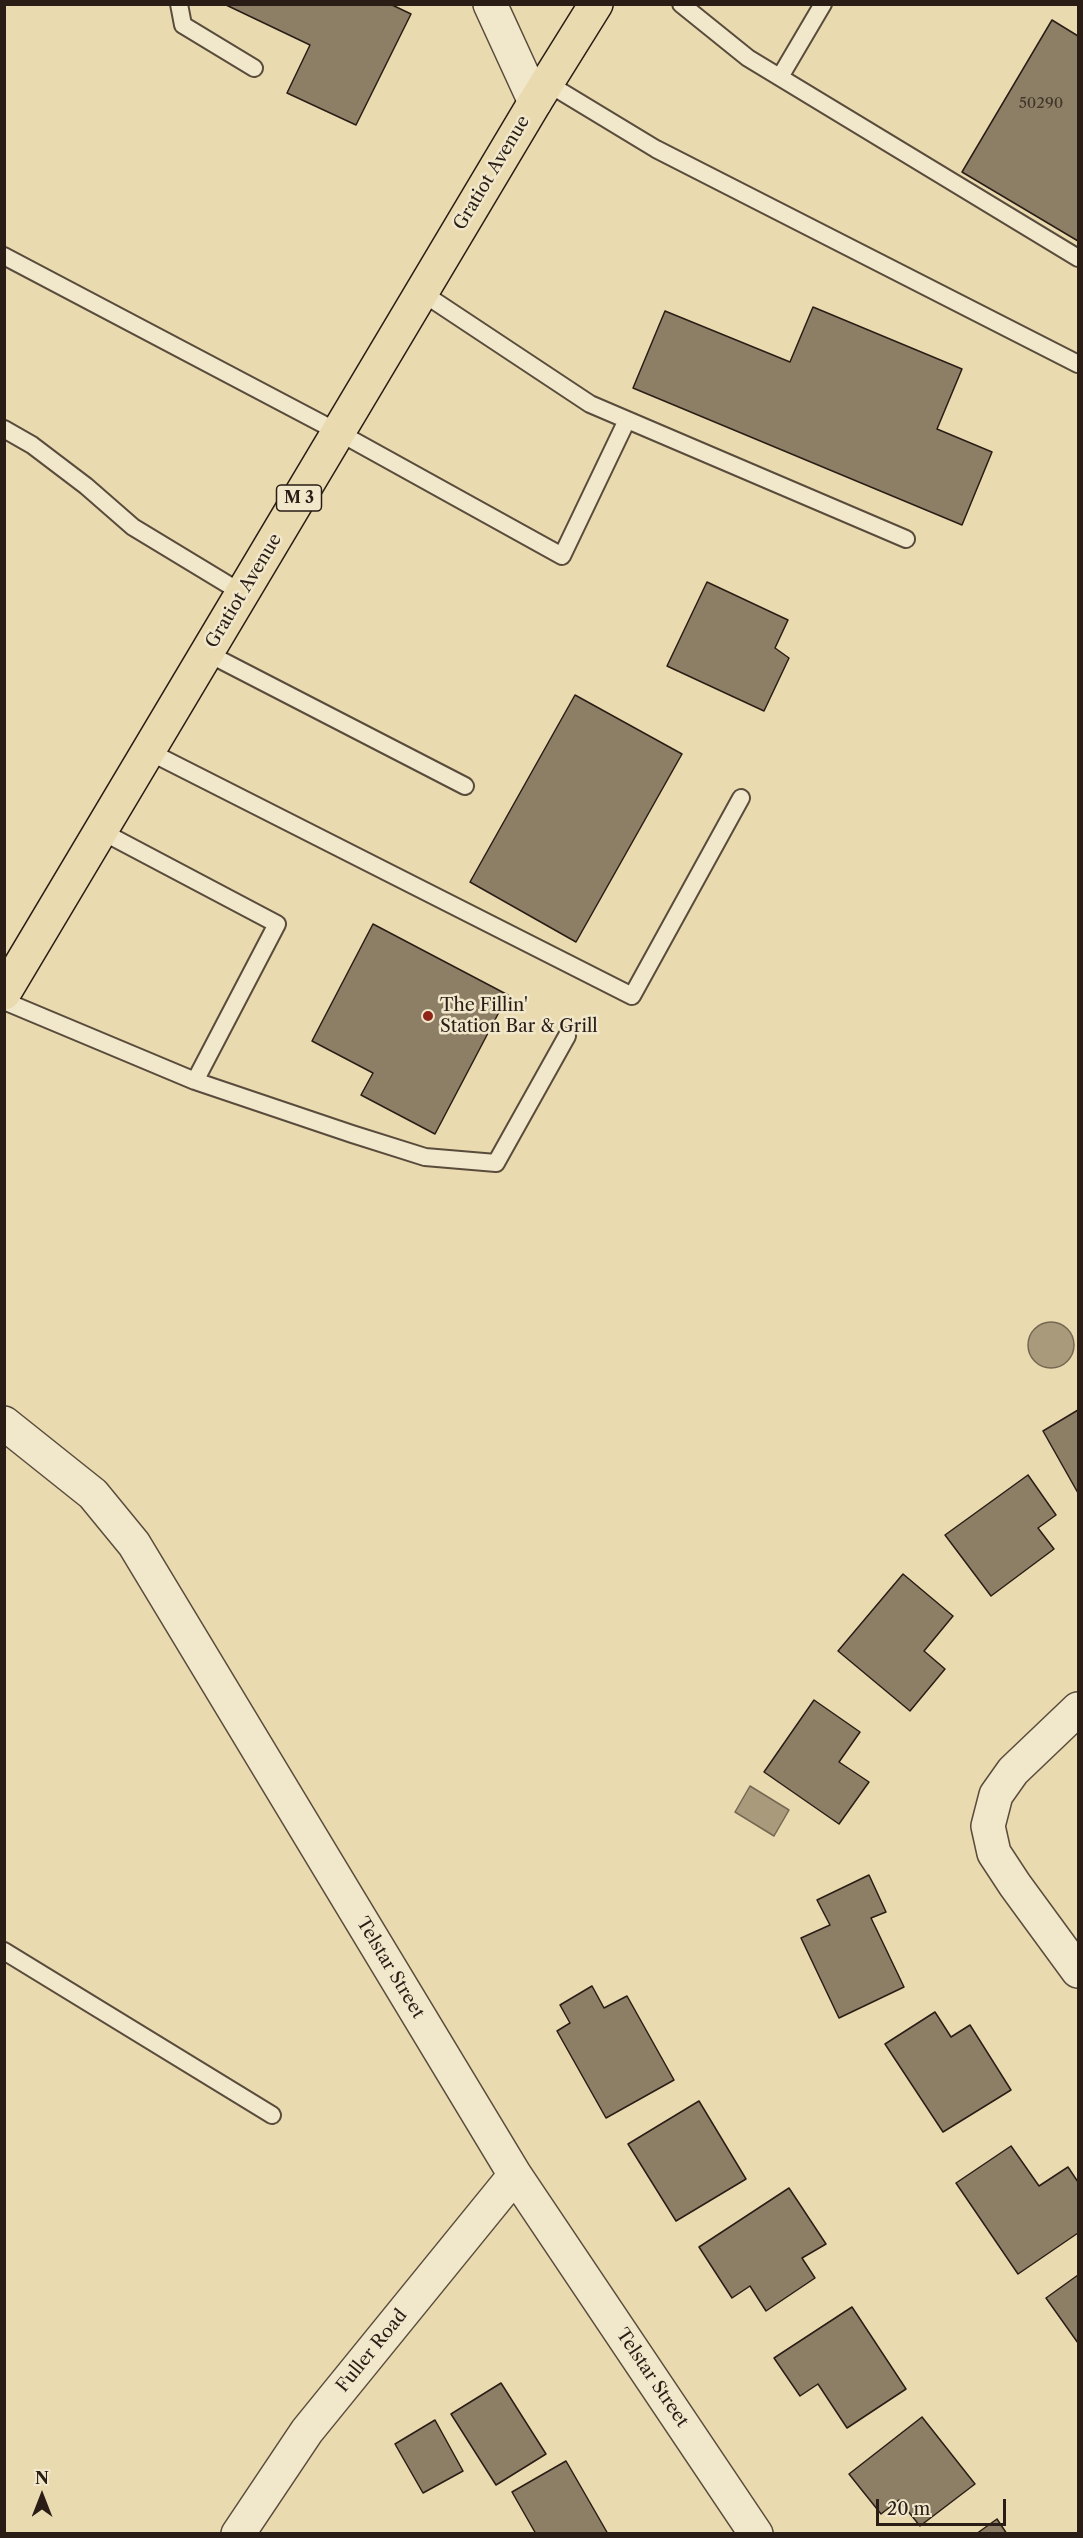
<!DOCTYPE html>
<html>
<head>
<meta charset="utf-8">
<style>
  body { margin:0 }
  #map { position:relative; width:1083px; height:2538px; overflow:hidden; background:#eadaaf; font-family:"Libre Caslon Text",serif }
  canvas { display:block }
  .frame { position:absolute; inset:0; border:6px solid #291d16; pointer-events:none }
  .north { position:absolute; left:12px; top:2466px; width:60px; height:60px; -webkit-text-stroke:4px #f1e7cb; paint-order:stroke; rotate:0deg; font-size:16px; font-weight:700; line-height:24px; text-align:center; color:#291d16 }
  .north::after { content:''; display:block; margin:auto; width:21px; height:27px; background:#291d16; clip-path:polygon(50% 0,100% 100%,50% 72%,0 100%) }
  .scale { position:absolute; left:876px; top:2499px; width:130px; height:27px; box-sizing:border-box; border:3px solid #291d16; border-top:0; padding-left:8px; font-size:18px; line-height:21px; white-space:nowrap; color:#291d16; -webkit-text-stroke:4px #f1e7cb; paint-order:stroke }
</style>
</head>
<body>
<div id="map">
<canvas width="1083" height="2538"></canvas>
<div class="frame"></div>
<div class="north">N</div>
<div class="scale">20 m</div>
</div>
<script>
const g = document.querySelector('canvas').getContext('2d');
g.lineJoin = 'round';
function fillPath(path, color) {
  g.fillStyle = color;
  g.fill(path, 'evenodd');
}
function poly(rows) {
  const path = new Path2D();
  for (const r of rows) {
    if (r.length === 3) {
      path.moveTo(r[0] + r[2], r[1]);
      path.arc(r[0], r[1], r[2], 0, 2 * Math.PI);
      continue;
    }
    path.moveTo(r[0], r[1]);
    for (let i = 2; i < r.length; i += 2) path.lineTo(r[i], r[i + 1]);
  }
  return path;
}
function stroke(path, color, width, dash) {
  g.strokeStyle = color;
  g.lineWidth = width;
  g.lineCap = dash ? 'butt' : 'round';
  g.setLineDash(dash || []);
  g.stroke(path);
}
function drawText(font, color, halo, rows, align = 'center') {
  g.font = font + ' "Libre Caslon Text",serif';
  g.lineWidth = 5;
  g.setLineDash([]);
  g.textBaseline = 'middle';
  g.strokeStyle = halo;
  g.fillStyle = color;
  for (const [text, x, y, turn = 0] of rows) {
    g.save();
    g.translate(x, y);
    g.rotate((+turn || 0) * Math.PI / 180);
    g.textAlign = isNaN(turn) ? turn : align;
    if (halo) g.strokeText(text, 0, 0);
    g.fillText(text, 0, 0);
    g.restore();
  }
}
const water = poly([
  [1051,1345,23],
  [750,1786,789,1810,774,1836,735,1812,750,1786]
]);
const building = poly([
  [224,4,390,4,411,14,356,125,287,93,310,45,224,4],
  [1052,20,1078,36,1078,241,962,172,1052,20],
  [813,307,962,369,937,429,992,452,962,525,633,388,665,311,790,362,813,307],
  [707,582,788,620,775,648,789,658,764,711,667,666,707,582],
  [575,695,682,754,576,942,470,882,575,695],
  [373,924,508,995,435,1134,361,1095,373,1073,312,1041,373,924],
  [1078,1410,1078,1493,1043,1431,1078,1410],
  [1028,1475,1056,1515,1038,1528,1054,1549,991,1596,945,1535,1028,1475],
  [903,1574,953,1616,924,1651,945,1669,910,1711,838,1651,903,1574],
  [814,1700,860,1732,839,1762,869,1782,839,1824,764,1772,814,1700],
  [869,1875,886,1912,871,1918,904,1987,839,2018,801,1938,830,1925,817,1900,869,1875],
  [592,1986,604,2008,627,1996,674,2080,606,2118,557,2031,570,2023,560,2005,592,1986],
  [935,2012,951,2037,970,2025,1011,2090,943,2132,885,2044,935,2012],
  [699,2101,746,2179,676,2221,628,2144,699,2101],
  [1011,2146,1039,2186,1068,2167,1078,2182,1078,2233,1018,2274,956,2183,1011,2146],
  [789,2188,826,2244,802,2258,815,2278,766,2311,750,2286,732,2298,699,2247,789,2188],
  [1078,2275,1078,2343,1046,2298,1078,2275],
  [852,2307,906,2389,847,2428,818,2384,800,2396,774,2358,852,2307],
  [501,2383,546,2454,496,2485,451,2414,501,2383],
  [922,2417,975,2484,920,2526,899,2500,881,2514,849,2474,922,2417],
  [435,2420,463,2471,423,2493,395,2444,435,2420],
  [566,2461,608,2534,536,2534,512,2492,566,2461],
  [997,2519,1007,2534,976,2534,997,2519]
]);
const service = poly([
  [179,4,183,25,254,68],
  [681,4,748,58,1078,258],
  [780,77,823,4],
  [547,83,656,149,1078,364],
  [4,256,338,432,562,556,627,420],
  [421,292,590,404,906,539],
  [4,429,32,445,86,486,133,527,242,593],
  [207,653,465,786],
  [148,751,632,996,741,798],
  [101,831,277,924,195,1081],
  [4,1001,195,1081,352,1134,425,1157,496,1163,567,1036],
  [4,1951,272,2115]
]);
const minor = poly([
  [490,4,535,102],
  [4,1423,93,1494,134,1544,515,2175,756,2534],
  [1078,1709,1013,1771,996,1795,988,1826,994,1853,1015,1885,1078,1971],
  [238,2534,307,2431,515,2175]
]);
const primary = poly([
  [4,993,535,102,596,4]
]);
const markers = [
  [428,1016,6,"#8f2418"]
];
const numberNames = [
  ["50290",1041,104]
];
const shields = [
  [299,498,45]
];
const shieldNames = [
  ["M 3",299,498]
];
const streetNames = [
  ["Gratiot Avenue",492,173,-59],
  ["Gratiot Avenue",244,591,-59],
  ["Telstar Street",390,1968,59],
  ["Fuller Road",372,2351,-51],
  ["Telstar Street",652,2378,56]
];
const poiNames = [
  ["The Fillin'",440,1006],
  ["Station Bar & Grill",440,1027]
];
fillPath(water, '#a89a7b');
stroke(water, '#756853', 1.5);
fillPath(building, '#8d7f66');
stroke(building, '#291d16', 1.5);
stroke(service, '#594c3c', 20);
stroke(minor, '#594c3c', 36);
stroke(primary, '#291d16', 36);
stroke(service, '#f1e7cb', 16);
stroke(minor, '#f1e7cb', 33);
stroke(primary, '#eadaaf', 33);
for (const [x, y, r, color] of markers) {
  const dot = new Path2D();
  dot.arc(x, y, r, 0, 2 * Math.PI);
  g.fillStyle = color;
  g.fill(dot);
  stroke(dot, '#f1e7cb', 2);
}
drawText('15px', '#42362a', null, numberNames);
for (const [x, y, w] of shields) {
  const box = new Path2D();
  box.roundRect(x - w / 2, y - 13, w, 26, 4.5);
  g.fillStyle = '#f1e7cb';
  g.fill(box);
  stroke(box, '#291d16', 1.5);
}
drawText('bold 16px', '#291d16', null, shieldNames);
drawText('18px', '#291d16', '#f1e7cb', streetNames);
drawText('18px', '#291d16', '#f1e7cb', poiNames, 'left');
</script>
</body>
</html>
